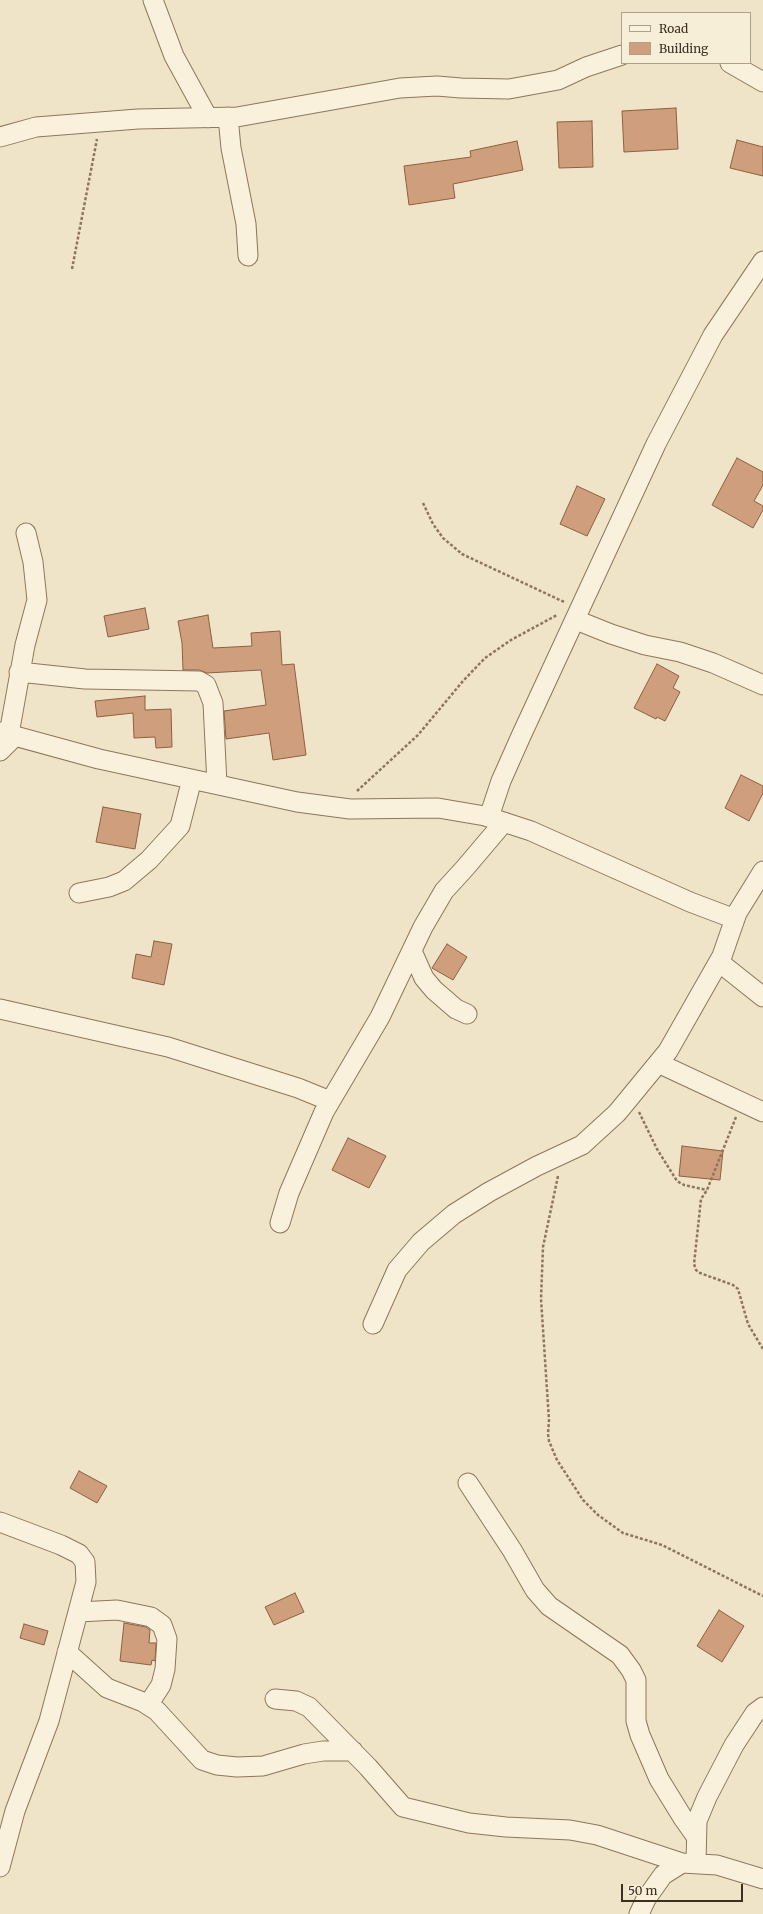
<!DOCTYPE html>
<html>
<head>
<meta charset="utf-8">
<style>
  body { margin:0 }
  #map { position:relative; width:763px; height:1914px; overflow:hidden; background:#f0e4c8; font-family:Merriweather,serif }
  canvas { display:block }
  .legend { position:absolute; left:621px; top:12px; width:130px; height:52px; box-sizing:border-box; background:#f7eed8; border:1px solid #ada18e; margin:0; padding:5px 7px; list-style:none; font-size:12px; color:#3d2e20 }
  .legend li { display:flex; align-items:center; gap:8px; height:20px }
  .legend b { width:20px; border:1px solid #ada18e }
  .scale { position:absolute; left:621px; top:1884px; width:122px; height:18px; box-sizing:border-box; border:2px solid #3d2e20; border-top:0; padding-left:5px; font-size:12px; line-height:14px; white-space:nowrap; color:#3d2e20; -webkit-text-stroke:3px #f7eed8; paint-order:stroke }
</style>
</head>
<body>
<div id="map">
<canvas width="763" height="1914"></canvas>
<ul class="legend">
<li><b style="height:5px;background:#faf1dc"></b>Road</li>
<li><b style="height:11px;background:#cf9f7d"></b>Building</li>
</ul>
<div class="scale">50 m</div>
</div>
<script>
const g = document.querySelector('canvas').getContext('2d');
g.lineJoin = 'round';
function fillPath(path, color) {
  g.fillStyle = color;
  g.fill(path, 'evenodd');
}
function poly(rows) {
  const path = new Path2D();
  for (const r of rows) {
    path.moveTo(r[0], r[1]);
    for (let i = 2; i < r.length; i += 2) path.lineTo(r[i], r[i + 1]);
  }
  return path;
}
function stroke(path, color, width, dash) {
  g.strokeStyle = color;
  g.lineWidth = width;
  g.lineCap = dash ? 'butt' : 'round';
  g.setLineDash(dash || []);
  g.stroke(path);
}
const building = poly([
  [676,108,678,149,624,152,622,111,676,108],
  [592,121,593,167,559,168,557,122,592,121],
  [737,140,763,147,763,176,730,168,737,140],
  [517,141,523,170,453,184,455,198,409,205,404,166,471,157,470,151,517,141],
  [737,458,763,472,763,485,754,501,763,506,763,510,753,528,712,505,737,458],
  [577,486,605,499,587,536,560,524,577,486],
  [145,608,149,629,108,637,104,616,145,608],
  [208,615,213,648,252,646,251,633,280,631,282,665,294,664,306,755,273,760,269,733,226,739,224,711,266,705,261,670,207,673,199,670,183,670,182,643,178,621,208,615],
  [657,664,679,676,673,688,680,692,665,721,657,717,656,719,634,708,657,664],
  [145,696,145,710,171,709,172,747,156,748,155,737,134,738,133,713,97,717,95,701,145,696],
  [741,775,763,786,763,793,749,821,725,808,741,775],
  [103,807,141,814,135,849,96,842,103,807],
  [154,941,172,944,164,985,132,978,136,954,151,957,154,941],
  [447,944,467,957,453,980,432,968,447,944],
  [348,1138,386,1156,369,1188,332,1170,348,1138],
  [682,1146,723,1151,720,1180,679,1176,682,1146],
  [79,1471,107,1486,97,1503,70,1488,79,1471],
  [295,1593,304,1612,274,1625,265,1607,295,1593],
  [719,1610,744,1626,722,1662,697,1646,719,1610],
  [124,1623,146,1627,150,1630,149,1643,156,1643,155,1661,152,1660,151,1665,120,1661,124,1623],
  [24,1624,48,1631,44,1645,20,1638,24,1624]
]);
const path = poly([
  [72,269,97,139],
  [423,503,433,524,443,538,462,554,564,602],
  [357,791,418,735,463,681,485,658,511,640,557,615],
  [639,1112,657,1149,677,1181,684,1185,707,1190],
  [736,1117,707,1190,701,1199,694,1264,696,1270,700,1273,733,1285,738,1289,748,1324,763,1349],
  [558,1176,543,1247,541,1299,549,1420,548,1434,549,1441,557,1460,583,1500,598,1515,623,1533,662,1545,763,1596]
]);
const minor = poly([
  [153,0,174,56,208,118],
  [730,63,763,82],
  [228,117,231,148,246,224,248,256],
  [0,137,36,127,138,119,237,117,400,88,437,86,461,88,509,89,558,80,586,67,622,55],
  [576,620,611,634,645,645,680,652,713,663,763,685],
  [19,672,85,679,199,681,206,685,213,703,217,784],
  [0,732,99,759,297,802,350,809,438,808,485,816,531,831,690,902,735,919],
  [9,734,25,645,37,600,33,562,26,533],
  [0,751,15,736],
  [489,817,501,781,521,736,656,444,713,335,763,261],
  [79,893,109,887,124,881,149,860,180,826,192,779],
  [412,951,424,978,434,990,456,1009,467,1014],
  [719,962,763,997],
  [0,1009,168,1047,298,1088,330,1101],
  [658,1063,763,1112],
  [280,1223,289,1193,324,1112,380,1017,423,927,444,891,465,868,504,822],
  [373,1324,397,1270,421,1242,454,1214,489,1192,537,1166,582,1145,617,1113,668,1051,722,956,737,913,763,871],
  [468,1483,512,1550,535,1590,549,1606,620,1655,631,1670,636,1680,636,1721,640,1735,659,1779,683,1818,695,1835],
  [0,1522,61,1545,79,1554,85,1562,86,1582,49,1721,15,1811,0,1867],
  [78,1612,117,1610,151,1617,162,1625,167,1639,165,1669,161,1685,148,1705],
  [67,1652,107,1688,143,1702,157,1711,202,1760,217,1765,237,1767,263,1766,304,1754,323,1751,353,1751],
  [275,1699,296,1701,309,1707,368,1767,403,1807,469,1823,506,1827,570,1830,597,1835,682,1863],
  [696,1863,697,1821,707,1797,734,1745,755,1713,763,1707],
  [639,1914,646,1899,663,1875,682,1863,717,1865,763,1879]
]);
fillPath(building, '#cf9f7d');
stroke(building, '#8d5f41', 1);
stroke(minor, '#8d765c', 21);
stroke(path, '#8d765c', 2.5, [3, 2]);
stroke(minor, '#faf1dc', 19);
</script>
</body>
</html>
